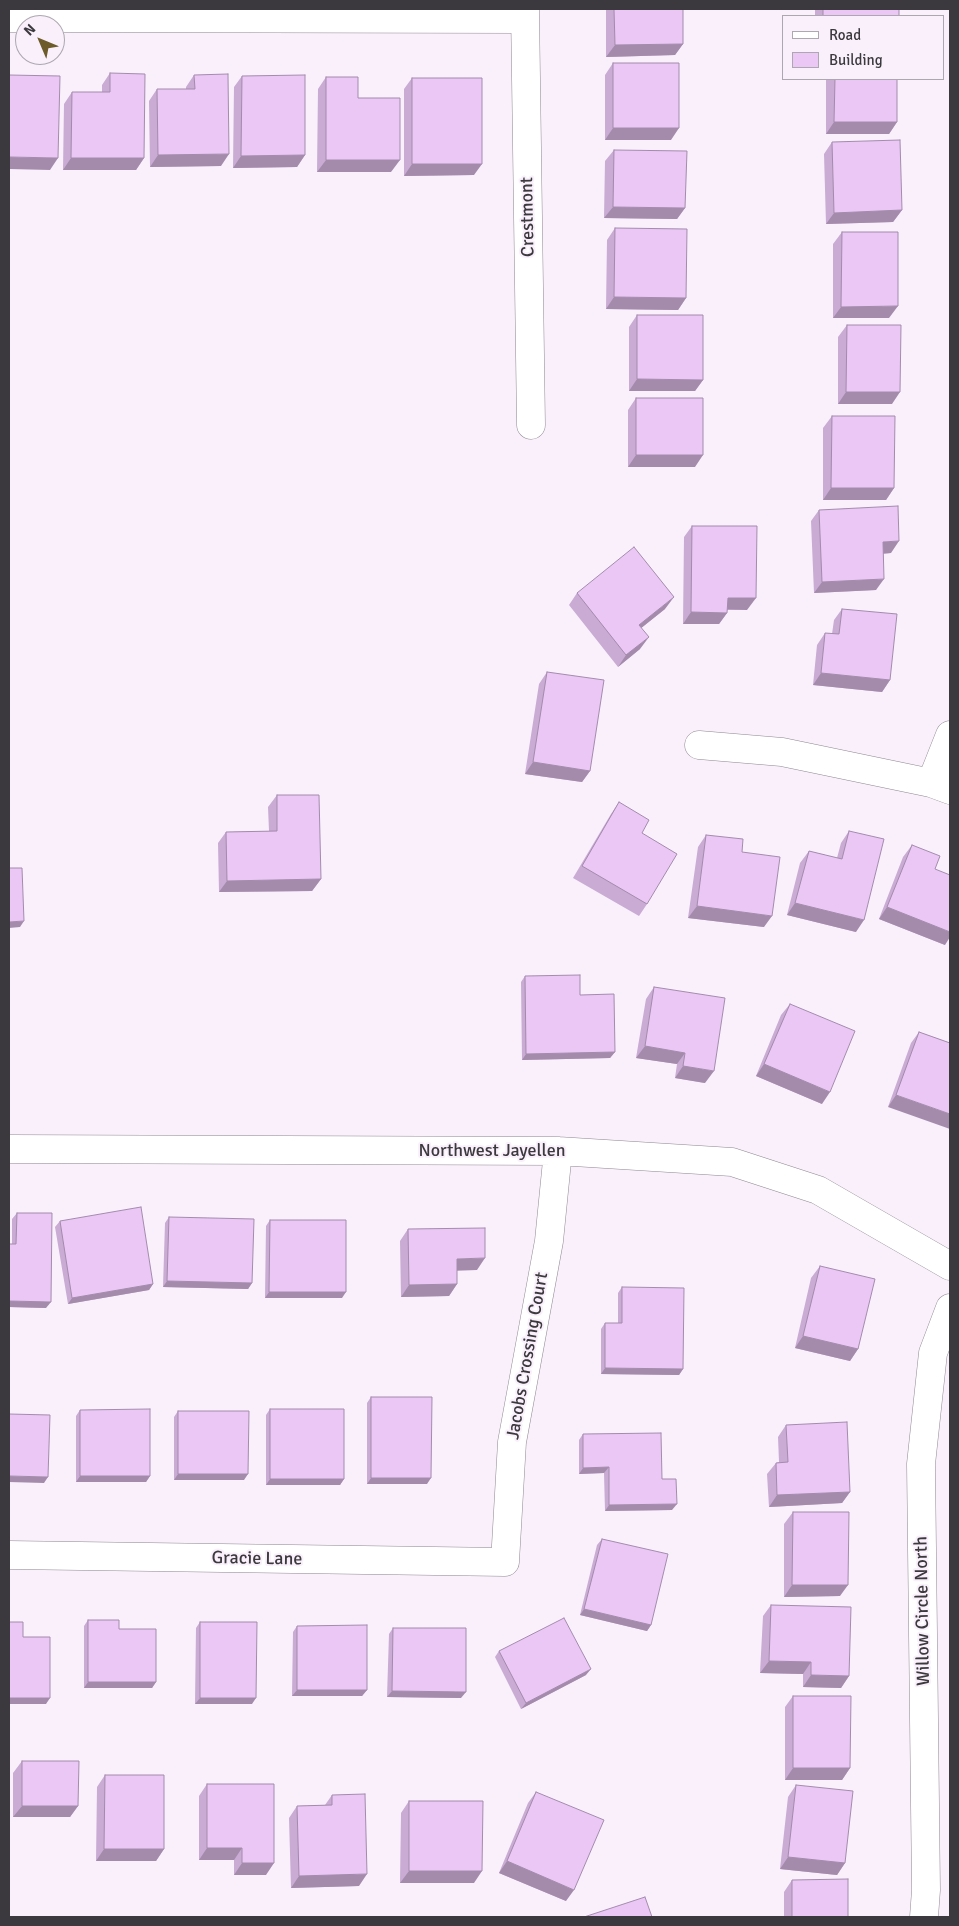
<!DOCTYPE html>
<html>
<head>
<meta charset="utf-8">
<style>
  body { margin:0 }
  #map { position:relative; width:959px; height:1926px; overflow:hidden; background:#f9f0fc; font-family:Signika,sans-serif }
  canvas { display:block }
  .frame { position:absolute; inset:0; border:10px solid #3c393e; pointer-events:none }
  .legend { position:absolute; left:782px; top:15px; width:162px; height:65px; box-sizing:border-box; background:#f9f0fc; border:1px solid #ada7b0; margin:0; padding:6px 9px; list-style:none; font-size:15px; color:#3c393e }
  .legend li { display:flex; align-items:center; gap:10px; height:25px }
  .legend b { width:25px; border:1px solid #ada7b0 }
  .north { position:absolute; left:15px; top:15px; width:50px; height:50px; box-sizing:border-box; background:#f9f0fc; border:1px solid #ada7b0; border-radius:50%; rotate:315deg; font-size:14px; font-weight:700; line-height:20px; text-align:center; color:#3c393e }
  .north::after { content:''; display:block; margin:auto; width:18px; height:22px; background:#6e5b2a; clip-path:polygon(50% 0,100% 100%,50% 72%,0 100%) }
</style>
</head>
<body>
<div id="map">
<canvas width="959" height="1926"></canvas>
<div class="frame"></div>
<ul class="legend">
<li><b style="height:6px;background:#fff"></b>Road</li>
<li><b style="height:14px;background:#eac7f5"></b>Building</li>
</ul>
<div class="north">N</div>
</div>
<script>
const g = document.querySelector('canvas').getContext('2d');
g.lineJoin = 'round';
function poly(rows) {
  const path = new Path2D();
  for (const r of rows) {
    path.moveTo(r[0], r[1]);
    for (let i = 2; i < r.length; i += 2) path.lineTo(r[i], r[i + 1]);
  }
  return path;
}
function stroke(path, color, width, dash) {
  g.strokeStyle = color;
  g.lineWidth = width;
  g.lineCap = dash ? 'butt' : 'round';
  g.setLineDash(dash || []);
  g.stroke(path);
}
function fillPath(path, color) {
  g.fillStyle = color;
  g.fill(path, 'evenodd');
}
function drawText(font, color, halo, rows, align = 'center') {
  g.font = font + ' Signika,sans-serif';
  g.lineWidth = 4;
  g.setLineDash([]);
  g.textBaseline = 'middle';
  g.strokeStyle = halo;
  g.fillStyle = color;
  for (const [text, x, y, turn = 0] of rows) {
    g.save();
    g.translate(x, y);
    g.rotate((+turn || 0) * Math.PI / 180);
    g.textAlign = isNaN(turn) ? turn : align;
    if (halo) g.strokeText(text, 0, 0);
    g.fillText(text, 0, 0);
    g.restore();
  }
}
const minor = poly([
  [525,9,531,425],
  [9,18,525,19],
  [699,745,782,752,931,783,950,790],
  [931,783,950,735],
  [9,1149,558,1151,732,1162,818,1190,950,1266],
  [9,1555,505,1562,512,1442,549,1241,558,1151],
  [924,1917,926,1890,921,1464,933,1353,950,1308]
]);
const wall = poly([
  [606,9,683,9,683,44,675,55,606,57],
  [815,9,899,9,899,16,815,16],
  [613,63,671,140,605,140,605,75],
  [110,73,144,158,136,170,63,170,64,104,72,92,102,92,102,85],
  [194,75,221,166,150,167,149,101,157,89,186,89,186,87],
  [242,76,305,155,297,167,233,168,234,87],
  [326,77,391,172,317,172,318,89],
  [412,78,474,175,404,176,404,89],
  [826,79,897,79,897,122,889,134,826,134],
  [832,142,902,210,893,222,826,224,824,154],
  [614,150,685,208,677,219,604,218,605,161],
  [615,228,686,298,678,310,606,309,607,240],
  [842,232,889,318,833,318,833,244],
  [637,315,703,380,695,391,629,391,629,327],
  [847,325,892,404,838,404,838,337],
  [636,398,695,467,628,467,628,410],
  [832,416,894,488,886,500,823,500,823,428],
  [819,510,891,553,883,554,876,590,814,593,811,521],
  [692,526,747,610,727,610,727,613,719,624,683,624,684,537],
  [577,593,665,609,641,628,640,649,618,667,569,605],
  [842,609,890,680,882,692,813,685,817,645,825,633,832,634,834,620],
  [547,672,590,771,582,782,525,774,539,684],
  [277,795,321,879,312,891,219,892,218,843,226,832,269,831,268,807],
  [619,802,642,833,647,904,639,916,573,878,611,814],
  [849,831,856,932,787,915,800,863,809,851,837,858,841,843],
  [706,835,742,852,764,927,688,918,698,847],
  [912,845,935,869,945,945,879,919,903,857],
  [525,976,580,995,615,1052,610,1058,522,1060,521,982],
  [654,987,705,1083,675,1078,677,1064,636,1058,646,999],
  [790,1004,822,1104,756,1076,781,1015],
  [919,1032,950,1043,888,1107,911,1043],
  [17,1213,46,1308,9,1307,9,1244,12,1244,12,1219],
  [169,1217,252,1283,248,1289,163,1287,165,1223],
  [270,1220,342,1298,265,1298,266,1226],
  [60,1221,153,1284,149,1290,68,1304,55,1227],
  [408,1229,477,1270,457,1270,457,1284,449,1296,401,1297,400,1241],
  [820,1266,858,1349,850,1361,795,1348,811,1278],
  [622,1287,683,1369,679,1375,601,1374,601,1329,605,1323,618,1323,618,1293],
  [371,1397,427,1484,367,1484,367,1403],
  [270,1409,344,1479,340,1485,266,1485,266,1415],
  [80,1410,150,1476,146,1482,76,1482,76,1416],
  [178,1411,244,1480,174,1480,174,1417],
  [786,1425,850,1492,842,1503,769,1507,767,1474,776,1463,779,1462,778,1437],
  [583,1434,662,1479,672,1510,605,1511,604,1473,579,1474,579,1440],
  [793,1512,840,1596,784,1597,784,1524],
  [602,1539,651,1625,647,1631,580,1615,597,1545],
  [771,1605,849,1676,841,1688,803,1687,803,1674,760,1673,763,1616],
  [88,1620,119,1629,156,1682,152,1688,84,1688,84,1626],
  [200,1622,252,1704,195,1704,196,1628],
  [297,1626,367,1690,362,1696,292,1696,293,1632],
  [393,1628,461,1698,387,1697,389,1634],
  [499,1651,586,1675,521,1709,495,1657],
  [793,1696,850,1768,842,1780,785,1780,785,1707],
  [22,1761,78,1806,70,1817,13,1817,13,1773],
  [105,1775,164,1849,156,1861,96,1861,97,1787],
  [207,1784,266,1875,234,1875,234,1860,199,1860,199,1796],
  [796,1785,845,1863,837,1875,780,1869,788,1797],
  [536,1792,566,1901,499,1873,528,1803],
  [332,1795,359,1886,291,1888,289,1818,297,1806,325,1805],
  [409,1801,474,1883,400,1883,401,1813],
  [792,1880,848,1917,784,1917,784,1892]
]);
const shadedWall = poly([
  [683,44,675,55,606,57,615,45],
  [834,122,897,122,889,134,826,134],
  [613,128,679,128,671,140,605,140],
  [229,154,221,166,150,167,158,155],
  [305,155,297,167,233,168,241,156],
  [9,157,58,158,50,170,9,169],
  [71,158,144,158,136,170,63,170],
  [326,160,400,160,391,172,317,172],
  [412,164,482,164,474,175,404,176],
  [613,207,685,208,677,219,604,218],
  [902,210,893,222,826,224,834,213],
  [614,297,686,298,678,310,606,309],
  [898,306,889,318,833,318,841,307],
  [637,379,703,380,695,391,629,391],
  [846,392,900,392,892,404,838,404],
  [636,455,703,455,695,467,628,467],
  [831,488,894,488,886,500,823,500],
  [899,541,891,553,874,554,883,542],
  [884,579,876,590,814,593,822,582],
  [674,597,665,609,630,637,639,625],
  [728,598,756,598,747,610,719,609],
  [691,612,727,613,719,624,683,624],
  [649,637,640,649,618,667,626,655],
  [821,673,890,680,882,692,813,685],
  [533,762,590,771,582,782,525,774],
  [321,879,312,891,219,892,227,881],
  [795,903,864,920,856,932,787,915],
  [697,906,772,916,764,927,688,918],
  [887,907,950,932,950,937,945,945,879,919],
  [24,921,20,927,9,928,9,922],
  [645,1046,685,1053,677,1064,636,1058],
  [615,1052,610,1058,522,1060,526,1054],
  [764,1064,830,1092,822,1104,756,1076],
  [683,1066,714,1071,705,1083,675,1078],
  [896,1095,950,1114,950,1129,888,1107],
  [485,1258,477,1270,449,1271,457,1259],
  [167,1281,252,1283,248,1289,163,1287],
  [153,1284,149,1290,68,1304,72,1298],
  [457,1284,449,1296,401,1297,409,1285],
  [269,1292,346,1292,342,1298,265,1298],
  [9,1301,51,1302,46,1308,9,1307],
  [803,1336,858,1349,850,1361,795,1348],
  [605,1368,683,1369,679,1375,601,1374],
  [609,1467,604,1473,579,1474,583,1468],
  [178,1474,248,1474,244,1480,174,1480],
  [9,1476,48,1477,44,1483,9,1482],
  [80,1476,150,1476,146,1482,76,1482],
  [371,1478,431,1478,427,1484,367,1484],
  [270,1479,344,1479,340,1485,266,1485],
  [850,1492,842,1503,769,1507,777,1495],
  [677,1504,672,1510,605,1511,609,1505],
  [792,1585,848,1585,840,1596,784,1597],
  [584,1609,651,1625,647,1631,580,1615],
  [769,1661,811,1662,803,1674,760,1673],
  [591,1669,586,1675,521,1709,526,1703],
  [811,1675,849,1676,841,1688,803,1687],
  [88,1682,156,1682,152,1688,84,1688],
  [297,1690,367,1690,362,1696,292,1696],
  [392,1691,466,1692,461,1698,387,1697],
  [9,1698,50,1698,46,1704,9,1704],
  [200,1698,256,1698,252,1704,195,1704],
  [793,1768,850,1768,842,1780,785,1780],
  [22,1806,78,1806,70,1817,13,1817],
  [207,1848,242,1848,234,1860,199,1860],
  [104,1849,164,1849,156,1861,96,1861],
  [788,1857,845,1863,837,1875,780,1869],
  [507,1861,574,1890,566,1901,499,1873],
  [242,1863,274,1863,266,1875,234,1875],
  [409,1871,482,1871,474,1883,400,1883],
  [367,1874,359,1886,291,1888,299,1876]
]);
const building = poly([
  [614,9,683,9,683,44,615,45,614,9],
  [823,9,899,9,899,16,823,16,823,9],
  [613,63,679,63,679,128,613,128,613,63],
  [110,73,145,74,144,158,71,158,72,92,110,92,110,73],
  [228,74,229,154,158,155,157,89,195,89,194,75,228,74],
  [9,75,60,76,58,158,9,157,9,75],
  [305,75,305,155,241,156,242,76,305,75],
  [326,77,358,77,358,98,400,98,400,160,326,160,326,77],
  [412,78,482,78,482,164,412,164,412,78],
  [835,79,897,79,897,122,834,122,835,79],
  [900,140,902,210,834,213,832,142,900,140],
  [614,150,687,151,685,208,613,207,614,150],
  [615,228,687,229,686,298,614,297,615,228],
  [842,232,898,232,898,306,841,307,842,232],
  [637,315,703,315,703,380,637,379,637,315],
  [847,325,901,325,900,392,846,392,847,325],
  [636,398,703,398,703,455,636,455,636,398],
  [832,416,895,416,894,488,831,488,832,416],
  [898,506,899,541,883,542,884,579,822,582,819,510,898,506],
  [692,526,757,526,756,598,728,598,727,613,691,612,692,526],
  [634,547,674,597,639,625,649,637,626,655,577,593,634,547],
  [842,609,897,614,890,680,821,673,825,633,839,634,842,609],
  [547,672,604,680,590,771,533,762,547,672],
  [277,795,319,795,321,879,227,881,226,832,277,831,277,795],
  [619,802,649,820,642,833,677,854,647,904,582,866,619,802],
  [849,831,884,839,864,920,795,903,809,851,842,859,849,831],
  [706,835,743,839,742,852,780,857,772,916,697,906,706,835],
  [912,845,940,856,935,869,950,875,950,932,887,907,912,845],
  [9,868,22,868,24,921,9,922,9,868],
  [580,975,580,995,614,994,615,1052,526,1054,525,976,580,975],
  [654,987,725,998,714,1071,683,1066,685,1053,645,1046,654,987],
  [790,1004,855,1031,830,1092,764,1064,790,1004],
  [919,1032,950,1043,950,1114,896,1095,919,1032],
  [141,1207,153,1284,72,1298,60,1221,141,1207],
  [17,1213,52,1213,51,1302,9,1301,9,1244,16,1244,17,1213],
  [169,1217,254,1219,252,1283,167,1281,169,1217],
  [270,1220,346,1220,346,1292,269,1292,270,1220],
  [485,1228,485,1258,457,1259,457,1284,409,1285,408,1229,485,1228],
  [820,1266,875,1279,858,1349,803,1336,820,1266],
  [622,1287,684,1288,683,1369,605,1368,605,1323,622,1323,622,1287],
  [371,1397,432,1397,431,1478,371,1478,371,1397],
  [150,1409,150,1476,80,1476,80,1410,150,1409],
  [270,1409,344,1409,344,1479,270,1479,270,1409],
  [178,1411,249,1411,248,1474,178,1474,178,1411],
  [9,1414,50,1415,48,1477,9,1476,9,1414],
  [847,1422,850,1492,777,1495,776,1463,788,1462,786,1425,847,1422],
  [661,1433,662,1479,676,1479,677,1504,609,1505,609,1467,583,1468,583,1434,661,1433],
  [793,1512,849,1512,848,1585,792,1585,793,1512],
  [602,1539,668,1554,651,1625,584,1609,602,1539],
  [771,1605,851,1607,849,1676,811,1675,811,1662,769,1661,771,1605],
  [564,1618,591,1669,526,1703,499,1651,564,1618],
  [88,1620,119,1620,119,1629,156,1629,156,1682,88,1682,88,1620],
  [9,1622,23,1622,23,1637,50,1637,50,1698,9,1698,9,1622],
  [200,1622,257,1622,256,1698,200,1698,200,1622],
  [367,1625,367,1690,297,1690,297,1626,367,1625],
  [393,1628,466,1628,466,1692,392,1691,393,1628],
  [793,1696,851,1696,850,1768,793,1768,793,1696],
  [22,1761,79,1761,78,1806,22,1806,22,1761],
  [105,1775,164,1775,164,1849,104,1849,105,1775],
  [207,1784,274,1784,274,1863,242,1863,242,1848,207,1848,207,1784],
  [796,1785,853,1791,845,1863,788,1857,796,1785],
  [536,1792,604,1820,574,1890,507,1861,536,1792],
  [365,1794,367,1874,299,1876,297,1806,332,1805,332,1795,365,1794],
  [409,1801,483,1801,482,1871,409,1871,409,1801],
  [848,1879,848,1917,792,1917,792,1880,848,1879],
  [645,1897,652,1917,584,1917,645,1897]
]);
const streetNames = [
  ["Crestmont",528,217,-91],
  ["Northwest Jayellen",492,1151],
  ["Jacobs Crossing Court",528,1356,-80],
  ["Gracie Lane",257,1559,1],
  ["Willow Circle North",923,1611,-91]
];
stroke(minor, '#8f8791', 29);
stroke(minor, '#fff', 28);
fillPath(wall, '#c9abd3');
fillPath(shadedWall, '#a48bac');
fillPath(building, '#eac7f5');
stroke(building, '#a48bac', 1);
drawText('18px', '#3c393e', '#f9f0fc', streetNames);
</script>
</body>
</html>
